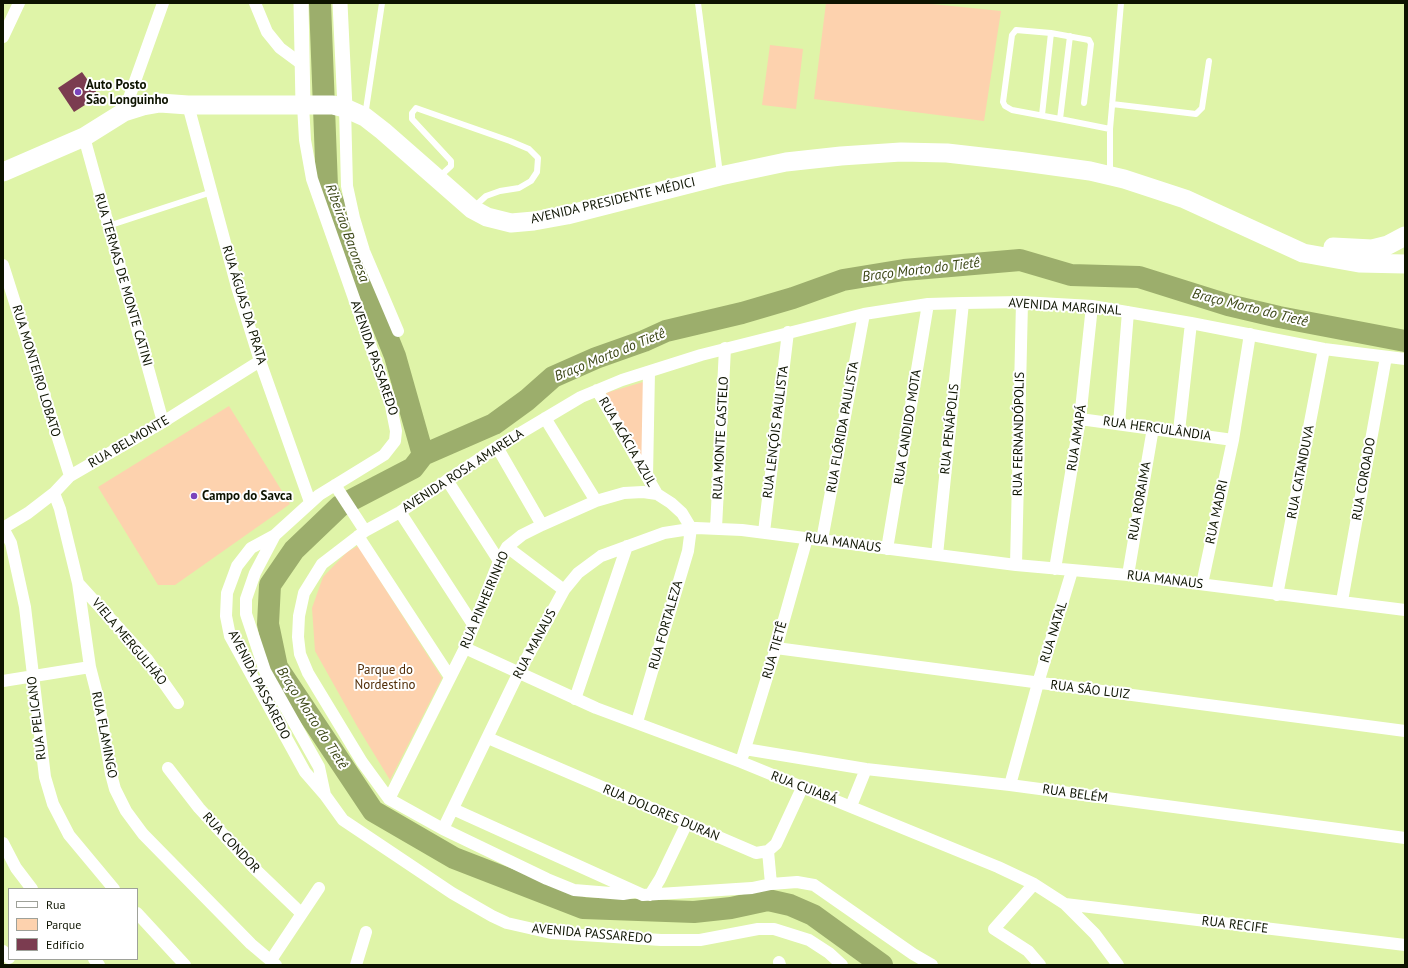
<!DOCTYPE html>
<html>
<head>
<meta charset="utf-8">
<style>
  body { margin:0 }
  #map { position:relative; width:1408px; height:968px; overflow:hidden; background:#dff4a8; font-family:"PT Sans",sans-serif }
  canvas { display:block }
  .frame { position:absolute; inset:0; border:4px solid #0d1300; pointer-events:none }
  .legend { position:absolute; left:8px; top:888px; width:130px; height:72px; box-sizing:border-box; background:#fff; border:1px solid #9ea199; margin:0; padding:5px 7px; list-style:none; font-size:12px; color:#0d1300 }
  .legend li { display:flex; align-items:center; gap:8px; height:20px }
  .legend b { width:20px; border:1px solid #9ea199 }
</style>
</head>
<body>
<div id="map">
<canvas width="1408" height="968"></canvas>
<div class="frame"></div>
<ul class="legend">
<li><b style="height:5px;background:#fff"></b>Rua</li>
<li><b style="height:11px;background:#fdd2ae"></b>Parque</li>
<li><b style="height:11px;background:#7b3c50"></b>Edifício</li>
</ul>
</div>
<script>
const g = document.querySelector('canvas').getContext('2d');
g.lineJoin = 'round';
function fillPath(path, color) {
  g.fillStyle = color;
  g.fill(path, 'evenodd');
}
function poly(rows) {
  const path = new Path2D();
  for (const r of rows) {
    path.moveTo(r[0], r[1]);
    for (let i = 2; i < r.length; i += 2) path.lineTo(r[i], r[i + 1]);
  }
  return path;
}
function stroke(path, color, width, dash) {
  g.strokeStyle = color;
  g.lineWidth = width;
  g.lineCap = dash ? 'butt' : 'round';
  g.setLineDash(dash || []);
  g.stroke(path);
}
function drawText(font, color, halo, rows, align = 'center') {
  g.font = font + ' "PT Sans",sans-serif';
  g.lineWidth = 4;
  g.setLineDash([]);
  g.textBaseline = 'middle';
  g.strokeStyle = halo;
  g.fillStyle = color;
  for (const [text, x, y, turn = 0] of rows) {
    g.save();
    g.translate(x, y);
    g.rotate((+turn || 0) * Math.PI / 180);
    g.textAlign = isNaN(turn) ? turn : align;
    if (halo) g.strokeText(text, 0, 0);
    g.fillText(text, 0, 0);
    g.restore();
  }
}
const green = poly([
  [826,3,922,3,1001,11,984,121,814,99],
  [770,45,803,49,796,109,762,105],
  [643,382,643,466,606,393],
  [229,406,290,504,175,585,158,585,98,487],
  [358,546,442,678,390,780,357,726,315,651,312,608,323,577,347,552]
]);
const river = poly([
  [320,3,327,187,395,356,423,455],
  [882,965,813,915,790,905,768,900,731,908,694,912,583,908,454,858,373,811,277,667,268,624,270,585,294,550,340,506,413,468,423,455,494,424,527,400,553,377,596,358,644,341,666,331,742,313,793,298,843,280,904,270,1020,260,1071,275,1139,277,1228,305,1279,317,1405,341]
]);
const building = poly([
  [82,72,99,96,74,112,58,88]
]);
const service = poly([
  [698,3,720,174],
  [1070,36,1060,119,1110,129,1110,173],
  [1112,104,1196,114,1202,108,1209,61],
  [1042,115,1051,33],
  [365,116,382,3],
  [1060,119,1012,110,1005,106,1003,102,1012,35,1016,30,1051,33,1089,40,1091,44,1084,103],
  [1110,129,1121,3],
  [439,177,451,166,451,161,412,119,412,113,416,108,510,141,529,149,538,158,537,172,531,181,519,188,500,191,486,196,474,207],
  [108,226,212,192]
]);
const minor = poly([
  [255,3,267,32,280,48,303,65],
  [3,37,19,3],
  [188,105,237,287,260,361,310,502],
  [303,105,305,140,312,179,390,401,396,431,395,441,384,455,319,495,275,535,251,548,237,566,227,593,226,616,230,636,305,772,325,795,343,820,452,893,492,916,507,923,551,933,661,940,700,940,758,929,774,929,809,940,829,953,842,965],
  [345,108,347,186,354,218,364,251,398,331],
  [124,112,163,3],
  [84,137,163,422],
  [3,265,70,476],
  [597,390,657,494],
  [545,418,596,501],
  [1080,419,1233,440],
  [1119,424,1128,312],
  [1179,431,1191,323],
  [497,447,542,525],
  [647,477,649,372],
  [447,480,499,561],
  [335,485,365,531],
  [54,493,60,509,78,583,90,667,98,698,111,774,115,789,126,811,143,834,251,944,276,965],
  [400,512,474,626],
  [3,528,11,543,25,607,45,777,53,804,69,835,114,889],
  [3,528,28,513,54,493,70,476,163,422,260,361],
  [716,528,725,348],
  [764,532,788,332],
  [275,535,255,573,246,599,246,614,265,671,319,767,325,795],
  [358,536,450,677],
  [822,540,864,314],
  [507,547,564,590],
  [887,549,928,304],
  [937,555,963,303],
  [1016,565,1022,302],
  [1055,569,1080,419,1092,306],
  [1128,575,1153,428],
  [78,583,147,659,178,703],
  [1202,584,1233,440,1250,334],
  [1277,595,1324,349],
  [1342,601,1386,357],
  [465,648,596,708,741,762,998,867,1034,884,1065,904,1095,934,1118,965],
  [776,648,1405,731],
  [3,681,90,667],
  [575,699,627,546],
  [488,738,756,853,768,851,776,844,802,788],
  [745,749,866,769,1010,785,1405,838],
  [743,755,776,648,807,538],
  [168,768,199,808,254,868,301,913],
  [1010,785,1038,683,1072,571],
  [389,799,465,648,499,561,507,547,522,535,542,525,596,501,624,493,643,492,657,494,671,503,682,513,691,528,688,551,637,722],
  [851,806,866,769],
  [453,809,643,895,752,888,771,884,768,851],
  [443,829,518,674,564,590,578,573,601,556,664,533,696,528,742,530,1016,565,1128,575,1405,610],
  [3,843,16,868,32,889],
  [771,884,797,882,814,885,913,954,932,965],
  [1034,884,994,929,1028,951,1040,965],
  [635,892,623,894,574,890,547,879,443,829,389,799,362,762,308,673,300,654,298,637,299,616,304,593,322,564,365,531,400,512,497,447,581,397,622,380,701,355,864,314,928,304,963,303,1022,302,1092,306,1191,323,1324,349,1405,359],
  [650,895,660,879,686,825],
  [1065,904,1405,945],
  [137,913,185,965],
  [3,951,9,958],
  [94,959,99,965],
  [271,960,319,888],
  [779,962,780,965],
  [356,965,366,932]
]);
const tertiary = poly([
  [301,3,303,105],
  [340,3,345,108]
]);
const primary = poly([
  [3,172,84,137,124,112,143,106,160,103,188,105,333,105,345,108,365,117,383,131,472,209,487,217,511,223,534,221,567,215,720,176,786,162,841,156,901,152,947,153,1017,161,1090,171,1124,179,1185,199,1303,253,1359,263,1405,264],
  [1333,247,1372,249,1388,245,1405,236]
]);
const markers = [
  [78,92,4,"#7a44bc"],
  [194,496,4,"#7a44bc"]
];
const poiNames = [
  ["Auto Posto",86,85],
  ["São Longuinho",86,100],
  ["Campo do Savca",202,496]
];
const streetNames = [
  ["AVENIDA PRESIDENTE MÉDICI",613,201,-13],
  ["RUA TERMAS DE MONTE CATINI",123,280,74],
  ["RUA ÁGUAS DA PRATA",244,305,73],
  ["AVENIDA MARGINAL",1065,307,4],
  ["AVENIDA PASSAREDO",374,358,71],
  ["RUA MONTEIRO LOBATO",36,371,73],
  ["RUA FLÓRIDA PAULISTA",843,427,-80],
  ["RUA CANDIDO MOTA",908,427,-81],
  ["RUA PENÁPOLIS",950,429,-84],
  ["RUA HERCULÂNDIA",1157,429,8],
  ["RUA LENÇÓIS PAULISTA",776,432,-83],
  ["RUA FERNANDÓPOLIS",1019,434,-89],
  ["RUA MONTE CASTELO",721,438,-87],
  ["RUA AMAPÁ",1077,438,-81],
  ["RUA BELMONTE",129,442,-30],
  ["RUA ACÁCIA AZUL",627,442,60],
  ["AVENIDA ROSA AMARELA",463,471,-33],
  ["RUA CATANDUVA",1301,472,-79],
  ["RUA COROADO",1364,479,-80],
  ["RUA RORAIMA",1140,501,-80],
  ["RUA MADRI",1217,512,-78],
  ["RUA MANAUS",843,543,8],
  ["RUA MANAUS",1165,580,7],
  ["RUA PINHEIRINHO",485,600,-67],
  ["RUA FORTALEZA",666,625,-74],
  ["RUA NATAL",1054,632,-73],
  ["VIELA MERGULHÃO",129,642,50],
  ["RUA MANAUS",535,644,-62],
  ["RUA TIETÊ",775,650,-74],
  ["AVENIDA PASSAREDO",259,685,63],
  ["RUA SÃO LUIZ",1090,690,7],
  ["RUA PELICANO",37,718,-97],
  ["RUA FLAMINGO",104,735,79],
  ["RUA CUIABÁ",804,788,21],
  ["RUA BELÉM",1075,794,8],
  ["RUA DOLORES DURAN",661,813,23],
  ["RUA CONDOR",231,843,47],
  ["RUA RECIFE",1235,925,7],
  ["AVENIDA PASSAREDO",592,934,5]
];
const parkNames = [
  ["Parque do",385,670],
  ["Nordestino",385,685]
];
const waterNames = [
  ["Ribeirão Baronesa",347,233,70],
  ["Braço Morto do Tietê",921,270,-7],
  ["Braço Morto do Tietê",1250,308,14],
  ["Braço Morto do Tietê",610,355,-22],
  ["Braço Morto do Tietê",312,718,57]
];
fillPath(green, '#fdd2ae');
stroke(river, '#9cae6c', 22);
fillPath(building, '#7b3c50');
stroke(service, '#fff', 6);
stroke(minor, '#fff', 12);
stroke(tertiary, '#fff', 15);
stroke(primary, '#fff', 19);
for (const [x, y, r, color] of markers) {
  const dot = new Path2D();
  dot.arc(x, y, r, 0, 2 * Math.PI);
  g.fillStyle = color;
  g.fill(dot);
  stroke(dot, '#fff', 1.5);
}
drawText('bold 13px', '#0d1300', '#fff', poiNames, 'left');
drawText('13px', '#0d1300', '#fff', streetNames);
drawText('13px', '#522e08', '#fff', parkNames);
drawText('italic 14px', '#3b4615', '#fff', waterNames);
</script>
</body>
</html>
